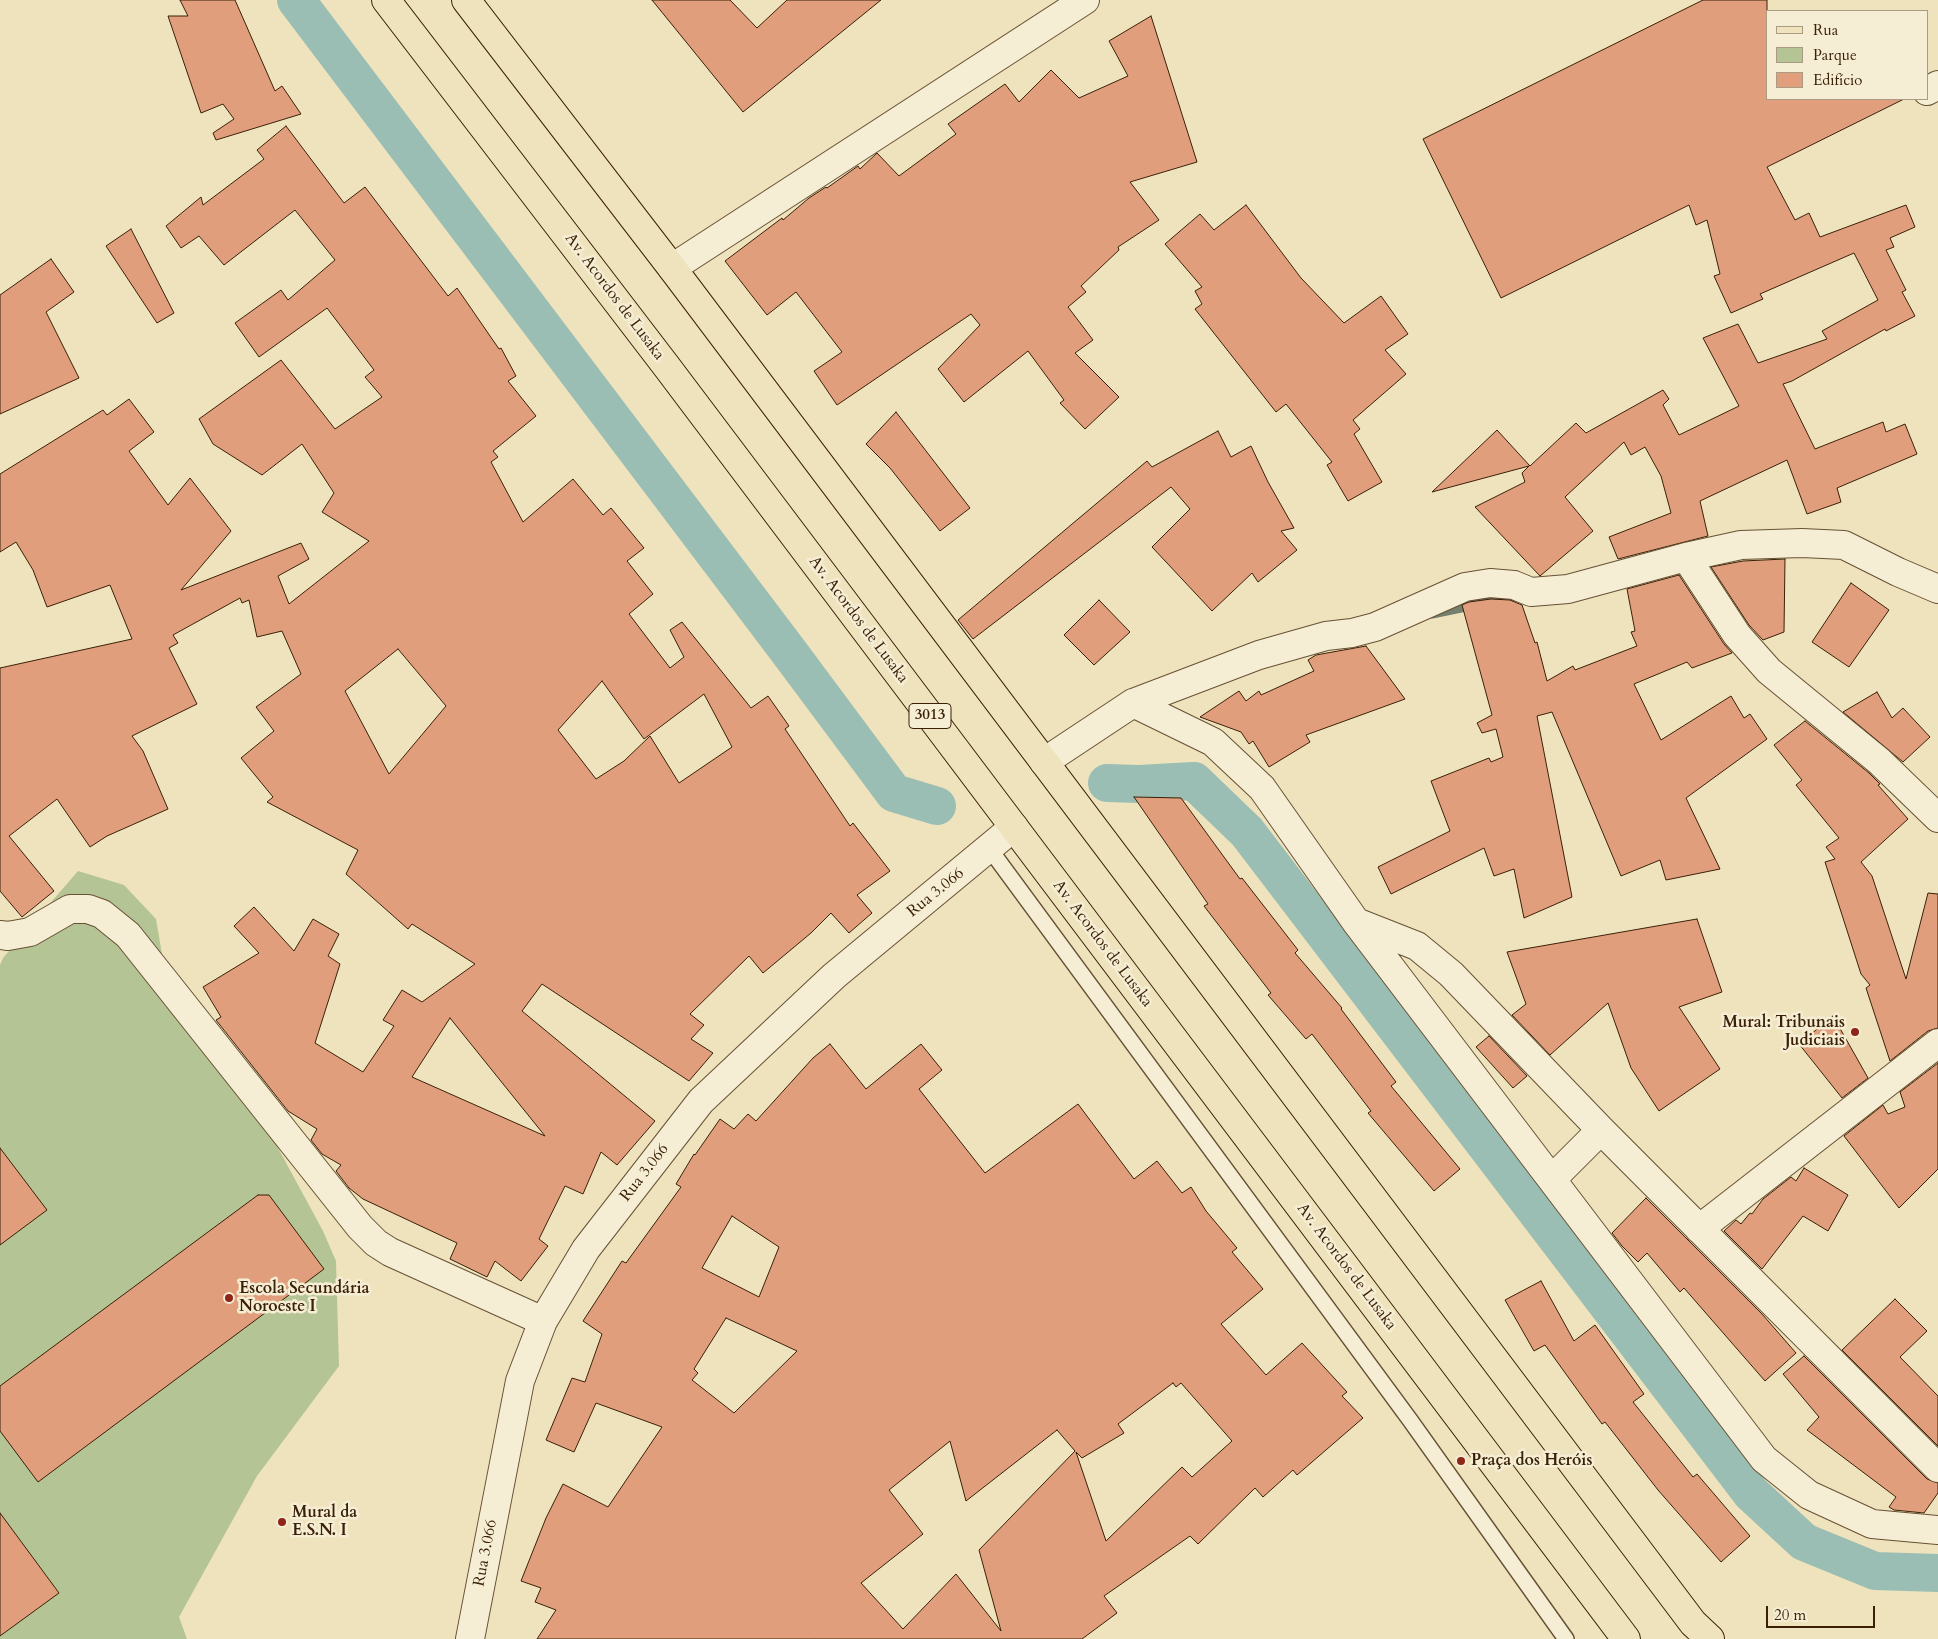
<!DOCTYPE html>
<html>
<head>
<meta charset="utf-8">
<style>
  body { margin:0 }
  #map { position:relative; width:1938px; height:1639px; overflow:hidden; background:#efe3bd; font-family:Cardo,serif }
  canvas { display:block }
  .legend { position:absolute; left:1766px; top:10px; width:162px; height:90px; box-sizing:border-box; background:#f5edd4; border:1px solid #aa9b82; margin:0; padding:6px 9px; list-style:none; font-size:15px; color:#3a2006 }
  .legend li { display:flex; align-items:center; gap:10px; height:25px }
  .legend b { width:25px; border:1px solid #aa9b82 }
  .scale { position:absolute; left:1766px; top:1606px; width:109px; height:22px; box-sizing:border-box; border:2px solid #3a2006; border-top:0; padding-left:6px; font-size:15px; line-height:18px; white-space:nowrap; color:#3a2006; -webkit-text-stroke:4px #f5edd4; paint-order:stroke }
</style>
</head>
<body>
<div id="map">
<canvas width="1938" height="1639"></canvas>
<ul class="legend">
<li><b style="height:6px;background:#efe3bd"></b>Rua</li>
<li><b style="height:14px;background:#b5c494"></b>Parque</li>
<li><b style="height:14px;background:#e19e7d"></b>Edifício</li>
</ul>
<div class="scale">20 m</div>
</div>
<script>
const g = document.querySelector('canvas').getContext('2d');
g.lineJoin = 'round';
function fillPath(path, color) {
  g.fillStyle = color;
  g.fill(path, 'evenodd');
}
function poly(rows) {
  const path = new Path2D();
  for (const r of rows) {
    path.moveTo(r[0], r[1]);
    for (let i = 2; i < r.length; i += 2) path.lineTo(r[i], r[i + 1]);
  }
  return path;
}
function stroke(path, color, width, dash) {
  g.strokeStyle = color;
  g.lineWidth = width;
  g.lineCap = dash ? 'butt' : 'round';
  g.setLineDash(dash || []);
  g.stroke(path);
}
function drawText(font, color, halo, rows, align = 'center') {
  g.font = font + ' Cardo,serif';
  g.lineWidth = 5;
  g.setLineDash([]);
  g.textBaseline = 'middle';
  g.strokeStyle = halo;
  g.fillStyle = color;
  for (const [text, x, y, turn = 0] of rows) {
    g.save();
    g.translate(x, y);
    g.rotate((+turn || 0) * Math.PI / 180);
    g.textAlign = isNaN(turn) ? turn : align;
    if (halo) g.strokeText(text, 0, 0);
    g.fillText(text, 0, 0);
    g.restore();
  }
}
const green = poly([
  [78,871,124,885,156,919,171,1007,271,1135,323,1231,336,1261,339,1366,257,1476,179,1617,187,1639,0,1639,0,965,3,958]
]);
const stream = poly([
  [1432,613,1519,595],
  [1107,783,1194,781,1247,832,1751,1493,1804,1542,1875,1571,1938,1576]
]);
const canal = poly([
  [296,0,789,652,894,793,937,806],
  [1107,783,1139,784,1194,781,1247,832,1751,1493,1804,1542,1875,1571,1938,1573]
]);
const building = poly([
  [180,0,235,0,275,91,282,86,301,114,216,140,213,133,234,119,223,104,201,113,168,16,188,16,180,0],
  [652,0,730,0,757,28,787,0,881,0,743,112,652,0],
  [1703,0,1767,0,1767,99,1904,99,1767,167,1795,220,1809,213,1820,237,1906,205,1915,227,1890,238,1894,247,1886,250,1906,290,1902,292,1915,316,1886,331,1885,329,1792,381,1783,384,1815,449,1883,422,1886,432,1905,424,1917,454,1837,488,1841,502,1807,514,1787,460,1700,501,1708,536,1618,559,1609,537,1671,513,1661,476,1645,447,1631,455,1624,442,1565,497,1593,531,1540,576,1475,507,1525,482,1522,473,1529,466,1432,492,1497,430,1530,466,1576,423,1586,433,1663,390,1669,399,1663,405,1679,435,1739,406,1703,338,1738,324,1758,363,1827,339,1822,331,1878,300,1854,253,1760,294,1763,299,1731,313,1714,276,1720,274,1707,220,1696,225,1689,205,1501,298,1423,139,1703,0],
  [1151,16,1197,162,1130,182,1159,220,1118,247,1119,250,1081,286,1086,292,1068,307,1093,340,1075,353,1119,397,1085,429,1060,403,1064,400,1028,351,964,402,938,369,980,325,971,314,837,405,814,371,842,352,796,292,767,315,725,261,782,218,783,220,809,198,826,187,827,188,858,166,860,169,877,153,899,176,956,134,948,124,1005,84,1019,102,1051,70,1079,98,1128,76,1109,41,1151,16],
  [286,126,344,203,365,187,448,296,457,288,499,349,501,348,516,376,508,381,536,416,493,451,498,457,491,462,523,522,573,479,603,515,611,508,644,548,627,561,653,594,629,614,670,668,684,657,670,630,682,622,751,708,768,696,789,726,785,729,850,826,853,823,890,871,857,895,872,913,849,933,831,913,811,933,763,973,749,956,690,1014,704,1025,691,1039,713,1053,689,1081,542,984,522,1011,655,1121,617,1165,601,1152,583,1194,565,1186,539,1239,548,1246,521,1281,495,1261,487,1277,450,1259,457,1243,363,1199,349,1188,336,1171,341,1165,322,1154,311,1140,317,1129,288,1111,216,1020,221,1017,203,987,259,953,234,926,254,907,294,951,313,919,339,934,328,956,340,964,315,1043,363,1072,394,1026,383,1020,402,990,422,1002,475,964,412,924,408,929,346,874,358,850,267,802,273,797,241,758,274,731,256,707,301,674,282,631,257,637,249,600,242,603,240,598,173,635,178,643,169,648,197,704,132,736,143,751,168,809,107,836,90,847,57,799,9,836,54,891,22,917,0,891,0,668,132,639,110,585,47,607,33,570,16,542,0,552,0,474,103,410,107,415,129,399,154,432,129,451,168,505,190,478,231,531,181,590,301,543,309,559,278,576,289,604,369,541,322,512,334,493,302,444,262,475,213,444,199,419,281,360,335,429,382,397,365,377,374,370,327,308,259,357,235,323,281,290,288,300,335,260,295,210,224,265,199,236,181,248,166,226,201,197,203,205,264,159,257,150,286,126],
  [398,649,446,706,389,774,345,691,398,649],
  [602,681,644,739,704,694,732,747,679,783,650,736,624,761,596,779,558,730,602,681],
  [450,1018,545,1136,412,1077,450,1018],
  [1246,205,1301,278,1344,323,1381,296,1408,334,1385,350,1406,374,1353,420,1360,429,1354,434,1382,482,1348,501,1327,465,1332,462,1286,404,1276,412,1195,309,1202,304,1195,291,1202,287,1165,244,1200,214,1214,230,1246,205],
  [131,229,174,313,157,323,106,246,131,229],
  [51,259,74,292,46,312,79,378,0,414,0,295,51,259],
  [896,412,970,508,940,531,890,468,866,444,896,412],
  [1218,431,1231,457,1251,446,1268,482,1294,528,1281,531,1297,550,1258,582,1252,573,1212,611,1152,547,1190,509,1171,487,973,639,958,620,1147,461,1152,467,1218,431],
  [1785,559,1784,632,1763,640,1749,625,1711,567,1743,561,1785,559],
  [1679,575,1724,644,1732,653,1692,668,1687,662,1634,684,1661,740,1731,696,1744,718,1750,714,1767,739,1686,798,1720,869,1666,880,1660,860,1621,876,1552,712,1537,716,1572,897,1524,918,1514,869,1494,876,1484,848,1391,894,1378,867,1450,831,1431,781,1489,758,1491,762,1503,757,1496,729,1482,733,1477,723,1492,715,1462,605,1469,602,1491,599,1510,600,1522,605,1535,643,1537,642,1547,681,1573,666,1575,670,1637,646,1631,632,1635,631,1627,589,1679,575],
  [1851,583,1889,610,1849,667,1812,642,1851,583],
  [1099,600,1130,632,1094,665,1064,635,1099,600],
  [1366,646,1405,699,1306,735,1310,742,1269,767,1253,741,1249,744,1241,732,1200,717,1239,691,1246,701,1259,691,1261,695,1314,671,1308,660,1316,655,1366,646],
  [1877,692,1892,718,1903,708,1930,737,1903,762,1843,712,1877,692],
  [1805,721,1869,773,1880,784,1878,785,1908,819,1861,862,1872,876,1906,979,1928,893,1938,894,1938,1028,1928,1031,1890,1061,1866,988,1870,985,1861,974,1825,862,1835,859,1826,847,1839,838,1796,785,1802,780,1774,745,1805,721],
  [1134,797,1181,798,1240,879,1242,878,1298,950,1295,953,1342,1008,1341,1009,1396,1082,1391,1086,1460,1169,1434,1191,1368,1113,1371,1111,1312,1034,1306,1039,1268,995,1271,993,1204,906,1208,904,1134,797],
  [1697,919,1722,992,1679,1007,1720,1069,1659,1111,1631,1068,1608,1003,1550,1055,1512,1015,1526,1004,1507,952,1697,919],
  [1833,1016,1868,1078,1842,1098,1799,1044,1833,1016],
  [1489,1036,1527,1076,1513,1088,1476,1047,1489,1036],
  [830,1044,866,1089,921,1044,942,1070,919,1089,985,1173,1078,1104,1134,1179,1157,1161,1182,1193,1191,1187,1206,1211,1237,1248,1232,1252,1263,1289,1221,1324,1266,1375,1302,1343,1347,1392,1342,1396,1363,1418,1297,1475,1293,1470,1263,1497,1255,1488,1198,1544,1190,1536,1104,1596,1117,1613,1082,1639,537,1639,556,1610,535,1602,541,1588,521,1581,546,1518,563,1484,608,1507,662,1427,596,1403,574,1452,546,1440,572,1378,585,1382,602,1334,583,1321,622,1261,626,1263,681,1187,676,1184,694,1154,695,1155,720,1119,734,1129,748,1114,756,1121,813,1058,830,1044],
  [732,1216,779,1247,759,1297,702,1268,732,1216],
  [726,1318,797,1351,734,1413,692,1380,698,1373,694,1369,726,1318],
  [1173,1383,1176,1387,1181,1383,1232,1441,1192,1477,1182,1467,1106,1541,1076,1452,1082,1458,1124,1433,1118,1424,1173,1383],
  [1057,1430,1075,1451,979,1550,1001,1631,956,1574,903,1629,861,1583,923,1534,889,1490,950,1441,966,1501,1057,1430],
  [1938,1063,1938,1169,1899,1208,1844,1136,1883,1105,1888,1114,1905,1107,1900,1092,1938,1063],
  [0,1148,47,1210,0,1245,0,1148],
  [1804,1168,1848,1195,1828,1231,1803,1216,1762,1269,1724,1231,1736,1220,1741,1224,1750,1213,1752,1214,1763,1199,1791,1177,1796,1181,1804,1168],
  [258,1195,269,1195,324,1269,38,1482,0,1431,0,1386,258,1195],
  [1646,1198,1762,1314,1796,1353,1765,1381,1684,1288,1680,1292,1647,1253,1638,1262,1622,1246,1612,1233,1646,1198],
  [1541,1281,1574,1341,1595,1325,1644,1394,1633,1402,1693,1477,1697,1474,1750,1536,1721,1562,1658,1490,1605,1422,1602,1424,1545,1345,1534,1351,1505,1300,1541,1281],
  [1895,1299,1927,1331,1900,1357,1938,1396,1938,1446,1842,1350,1895,1299],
  [1804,1356,1927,1479,1938,1483,1938,1493,1924,1513,1894,1510,1889,1507,1896,1497,1807,1430,1819,1417,1783,1374,1804,1356],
  [0,1513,59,1593,0,1636,0,1513]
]);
const service = poly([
  [989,848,1410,1420,1566,1639]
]);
const minor = poly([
  [1927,91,1938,85],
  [672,268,1085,0],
  [1686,557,1737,635,1769,671,1879,761,1938,818],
  [1133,703,1259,655,1326,636,1352,633,1375,627,1465,587,1490,583,1514,585,1531,592,1568,589,1686,557,1741,545,1802,543,1844,545,1898,572,1938,589],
  [1044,762,1133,703,1213,742,1262,788,1356,922,1764,1459,1809,1495,1872,1524,1938,1530],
  [1356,922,1417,946,1451,974,1601,1130,1938,1468],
  [0,935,8,936,30,932,70,909,88,909,102,914,128,935,360,1227,376,1243,390,1252,543,1321],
  [1552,1179,1601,1130],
  [1699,1229,1938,1043],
  [470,1639,520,1381,543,1321,586,1249,701,1101,834,976,1014,827]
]);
const primary = poly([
  [386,0,667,367,1626,1639],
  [466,0,672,268,1693,1623,1710,1639]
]);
const markers = [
  [1855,1032,5,"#8f2418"],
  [229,1298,5,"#8f2418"],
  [1461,1461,5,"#8f2418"],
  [282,1522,5,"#8f2418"]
];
const shields = [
  [930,716,42]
];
const shieldNames = [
  ["3013",930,716]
];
const streetNames = [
  ["Av. Acordos de Lusaka",614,297,53],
  ["Av. Acordos de Lusaka",858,620,53],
  ["Rua 3.066",936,893,-39],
  ["Av. Acordos de Lusaka",1102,944,53],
  ["Rua 3.066",645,1173,-52],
  ["Av. Acordos de Lusaka",1346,1267,53],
  ["Rua 3.066",486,1553,-79]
];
const poiNames = [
  ["Mural: Tribunais",1845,1023,"right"],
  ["Judiciais",1845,1041,"right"],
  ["Escola Secundária",239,1289],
  ["Noroeste I",239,1307],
  ["Praça dos Heróis",1471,1461],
  ["Mural da",292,1513],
  ["E.S.N. I",292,1531]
];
fillPath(green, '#b5c494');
stroke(stream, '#747f6e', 11);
stroke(canal, '#9abeb3', 38);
fillPath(building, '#e19e7d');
stroke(building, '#3a2006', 1);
stroke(service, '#675134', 18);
stroke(minor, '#675134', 30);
stroke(primary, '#3a2006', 30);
stroke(service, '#f5edd4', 15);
stroke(minor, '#f5edd4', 28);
stroke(primary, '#efe3bd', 28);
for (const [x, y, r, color] of markers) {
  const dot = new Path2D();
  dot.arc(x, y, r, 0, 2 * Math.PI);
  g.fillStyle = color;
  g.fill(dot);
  stroke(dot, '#f5edd4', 2);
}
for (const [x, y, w] of shields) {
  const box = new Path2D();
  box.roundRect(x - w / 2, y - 12.5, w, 25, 4);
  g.fillStyle = '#f5edd4';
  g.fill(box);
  stroke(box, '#3a2006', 1);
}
drawText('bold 15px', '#3a2006', null, shieldNames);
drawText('16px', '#3a2006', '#f5edd4', streetNames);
drawText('bold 16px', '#3a2006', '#f5edd4', poiNames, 'left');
</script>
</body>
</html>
